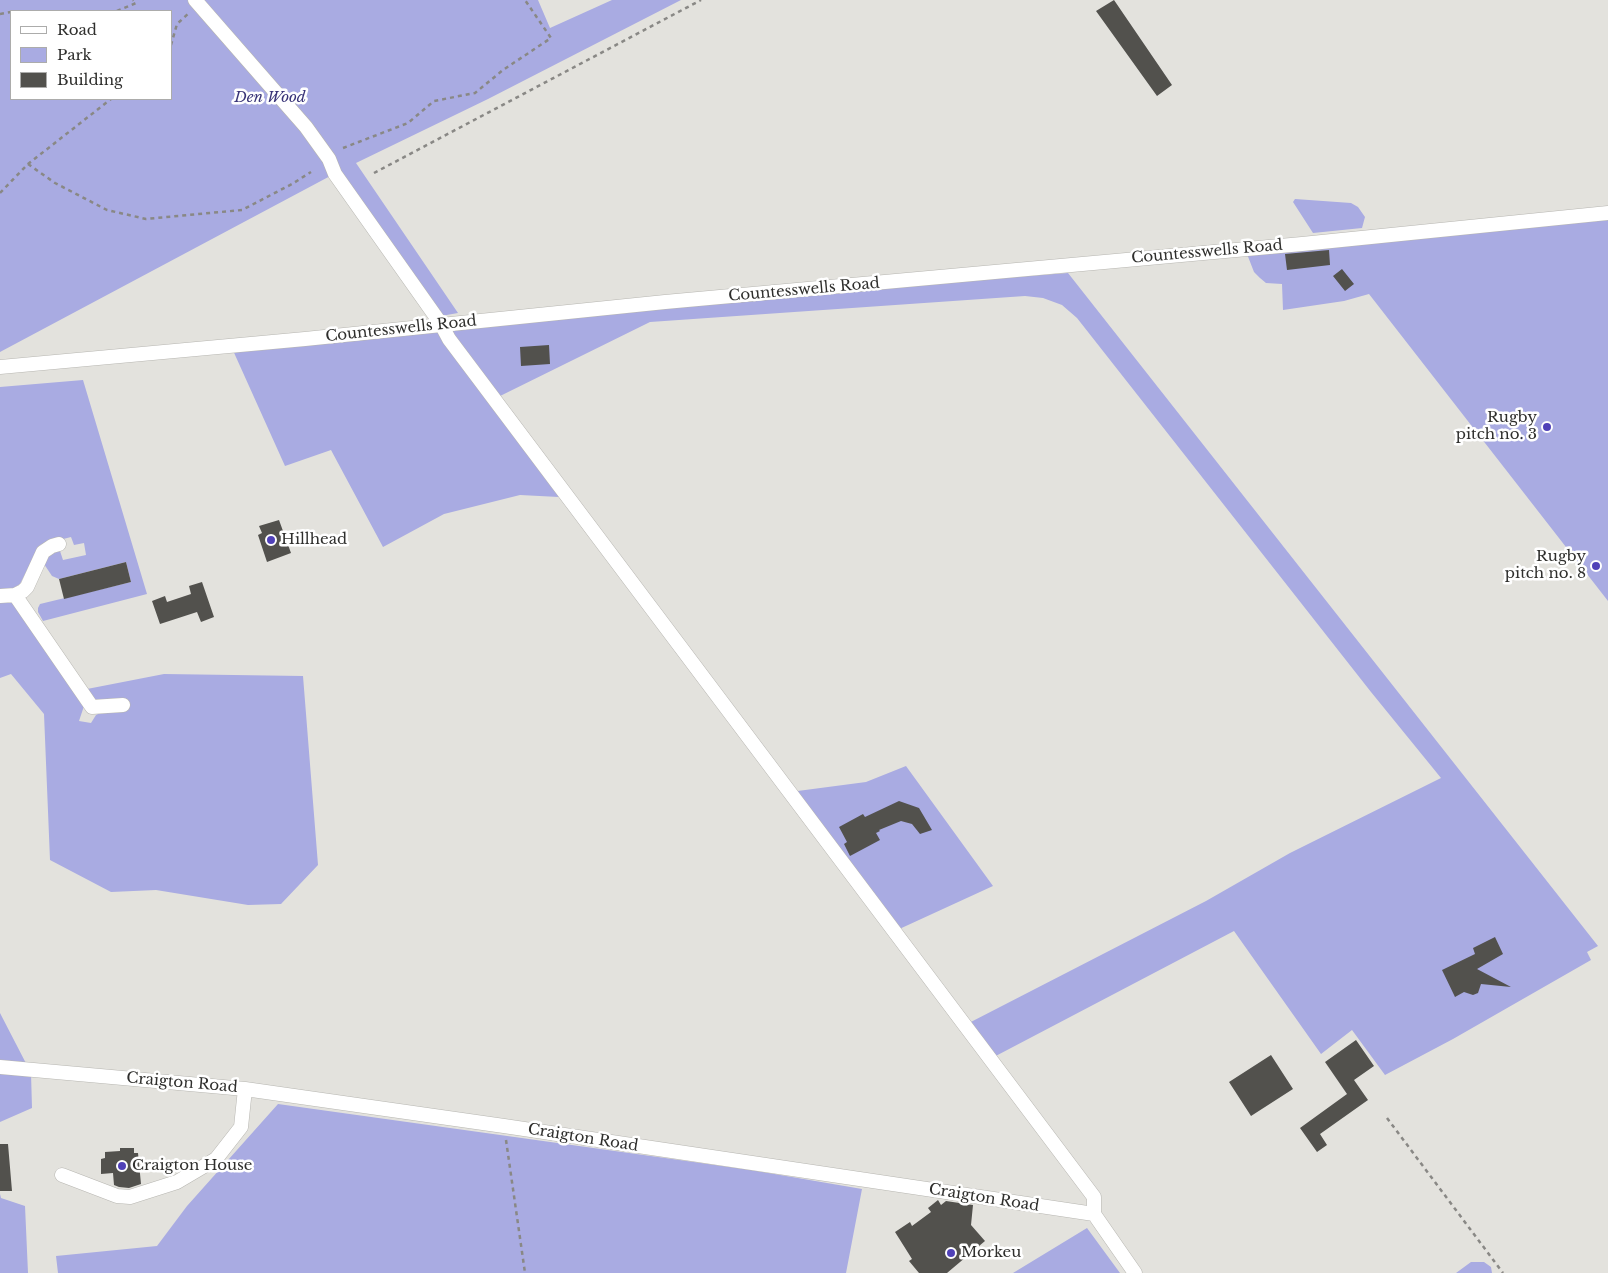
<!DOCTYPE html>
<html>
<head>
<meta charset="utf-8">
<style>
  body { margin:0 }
  #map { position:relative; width:1608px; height:1273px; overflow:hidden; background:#e3e2dd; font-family:"Libre Baskerville",serif }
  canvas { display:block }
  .legend { position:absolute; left:10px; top:10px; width:162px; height:90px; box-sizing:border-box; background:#fff; border:1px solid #acacab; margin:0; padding:6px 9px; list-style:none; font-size:15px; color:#2f2f2d }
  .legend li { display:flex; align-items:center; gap:10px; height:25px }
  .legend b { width:25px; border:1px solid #acacab }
</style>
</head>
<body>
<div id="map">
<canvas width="1608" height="1273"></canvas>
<ul class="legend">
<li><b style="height:6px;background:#fff"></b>Road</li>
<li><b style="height:14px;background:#a9abe2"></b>Park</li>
<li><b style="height:14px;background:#52514d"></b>Building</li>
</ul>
</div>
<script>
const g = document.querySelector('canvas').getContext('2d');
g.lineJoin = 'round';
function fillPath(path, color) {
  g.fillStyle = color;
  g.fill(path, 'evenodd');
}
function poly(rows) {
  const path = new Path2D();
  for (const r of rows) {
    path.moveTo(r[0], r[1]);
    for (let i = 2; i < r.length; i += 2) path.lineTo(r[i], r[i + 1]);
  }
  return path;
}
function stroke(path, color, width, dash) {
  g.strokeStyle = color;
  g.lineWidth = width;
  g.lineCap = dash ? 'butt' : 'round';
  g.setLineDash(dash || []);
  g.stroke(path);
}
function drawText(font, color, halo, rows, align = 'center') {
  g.font = font + ' "Libre Baskerville",serif';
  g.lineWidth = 5;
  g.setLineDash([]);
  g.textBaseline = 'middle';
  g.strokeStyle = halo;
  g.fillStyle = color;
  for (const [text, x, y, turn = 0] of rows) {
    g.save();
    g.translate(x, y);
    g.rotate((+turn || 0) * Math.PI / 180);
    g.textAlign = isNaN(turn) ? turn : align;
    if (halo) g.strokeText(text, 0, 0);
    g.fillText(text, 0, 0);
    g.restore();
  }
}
const green = poly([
  [0,0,538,0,550,28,612,0,681,0,488,99,356,163,458,313,441,316,334,174,0,352],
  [11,11,171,11,171,99,11,99],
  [1295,199,1351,203,1358,207,1365,217,1362,228,1313,233,1293,202],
  [1608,220,1608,601,1369,294,1344,301,1283,310,1282,284,1266,283,1260,278,1254,272,1247,254],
  [1068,273,1598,946,1587,952,1591,960,1453,1039,1385,1075,1352,1030,1321,1054,1234,931,990,1059,965,1025,1206,901,1290,853,1441,778,1371,692,1077,318,1062,305,1043,298,1025,296,650,322,494,399,565,494,559,497,520,495,444,514,383,547,331,450,285,466,231,346,665,302],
  [83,380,147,594,43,621,38,612,38,608,40,604,131,582,126,562,59,579,52,576,44,564,48,554,60,551,63,560,86,555,84,543,74,545,71,537,40,545,20,584,14,588,0,591,0,387],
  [0,600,13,600,85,703,79,721,91,723,96,715,100,713,96,701,87,689,164,674,303,676,318,865,281,904,248,905,156,890,111,892,50,860,44,714,11,674,0,678],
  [906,766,993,886,895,931,790,792,866,782],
  [0,1013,31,1073,32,1108,0,1122],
  [278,1104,751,1170,862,1189,846,1273,58,1273,56,1256,157,1246,187,1206],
  [0,1194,1,1198,25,1206,28,1273,0,1273],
  [1087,1228,1120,1273,1013,1273],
  [1471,1262,1484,1262,1491,1267,1492,1273,1456,1273]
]);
const building = poly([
  [1114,0,1172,85,1157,96,1096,11],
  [1329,250,1330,265,1287,270,1285,254],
  [1342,269,1354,284,1345,291,1333,276],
  [549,345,550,364,521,366,520,347],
  [279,520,291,553,267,562,258,535,262,533,259,526],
  [126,562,131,582,64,599,59,579],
  [202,582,214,617,201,622,197,612,160,624,152,601,165,596,167,602,191,594,189,586],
  [899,801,919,808,932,830,920,834,912,824,901,821,879,830,880,831,876,833,880,840,850,856,844,844,847,842,839,827,863,814,865,817],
  [1495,937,1503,954,1477,969,1511,987,1481,984,1478,993,1473,995,1464,992,1455,997,1442,970,1475,954,1473,948],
  [1356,1040,1374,1066,1354,1080,1368,1100,1320,1134,1327,1145,1317,1152,1300,1128,1347,1094,1325,1062],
  [1271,1055,1293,1089,1251,1116,1229,1082],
  [0,1144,8,1144,12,1191,0,1191],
  [120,1148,134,1148,134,1153,138,1153,141,1184,129,1188,119,1187,114,1185,113,1173,101,1174,101,1159,105,1158,105,1152,120,1151],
  [938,1200,941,1205,946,1201,973,1205,971,1225,985,1241,947,1273,919,1273,909,1261,912,1259,895,1232,910,1222,912,1226,931,1212,928,1208]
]);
const path = poly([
  [117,11,136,3,133,0],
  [0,14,11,12],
  [171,45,177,24,190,12],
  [343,148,408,123,434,101,475,93,503,70,551,38,525,0],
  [28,164,55,183,107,210,146,219,242,210,292,184,311,172],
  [374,173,701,0],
  [0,193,28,164,111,99],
  [1387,1118,1503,1273],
  [506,1140,525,1273]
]);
const minor = poly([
  [195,0,306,127,329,159,335,174,441,324,449,339,1094,1197,1094,1214],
  [0,367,305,339,665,302,1302,244,1608,213],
  [15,595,92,707,123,705],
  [0,596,15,595,23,591,27,587,43,552,52,546,59,544],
  [0,1067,245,1089,504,1126,1094,1214,1135,1273],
  [62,1175,117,1196,130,1197,177,1182,216,1159,241,1127,245,1089]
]);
const markers = [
  [1547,427,5,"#5041b8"],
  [271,540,5,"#5041b8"],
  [1596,566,5,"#5041b8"],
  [122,1166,5,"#5041b8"],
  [951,1253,5,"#5041b8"]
];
const parkNames = [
  ["Den Wood",270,98]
];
const streetNames = [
  ["Countesswells Road",1207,252,-5],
  ["Countesswells Road",804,290,-5],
  ["Countesswells Road",401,329,-6],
  ["Craigton Road",182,1083,5],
  ["Craigton Road",583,1138,9],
  ["Craigton Road",984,1198,9]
];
const poiNames = [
  ["Rugby",1537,418,"right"],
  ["pitch no. 3",1537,435,"right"],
  ["Hillhead",281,540],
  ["Rugby",1586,557,"right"],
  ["pitch no. 8",1586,574,"right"],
  ["Craigton House",132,1166],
  ["Morkeu",961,1253]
];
fillPath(green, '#a9abe2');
fillPath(building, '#52514d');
stroke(minor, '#b7b6b1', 15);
stroke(path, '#898885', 2.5, [4, 4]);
stroke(minor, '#fff', 14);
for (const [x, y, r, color] of markers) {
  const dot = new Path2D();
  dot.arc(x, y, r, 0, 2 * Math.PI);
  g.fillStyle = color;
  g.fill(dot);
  stroke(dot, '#fff', 2);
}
drawText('italic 15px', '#393478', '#fff', parkNames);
drawText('15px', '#2f2f2d', '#fff', streetNames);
drawText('15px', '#2f2f2d', '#fff', poiNames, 'left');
</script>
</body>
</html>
